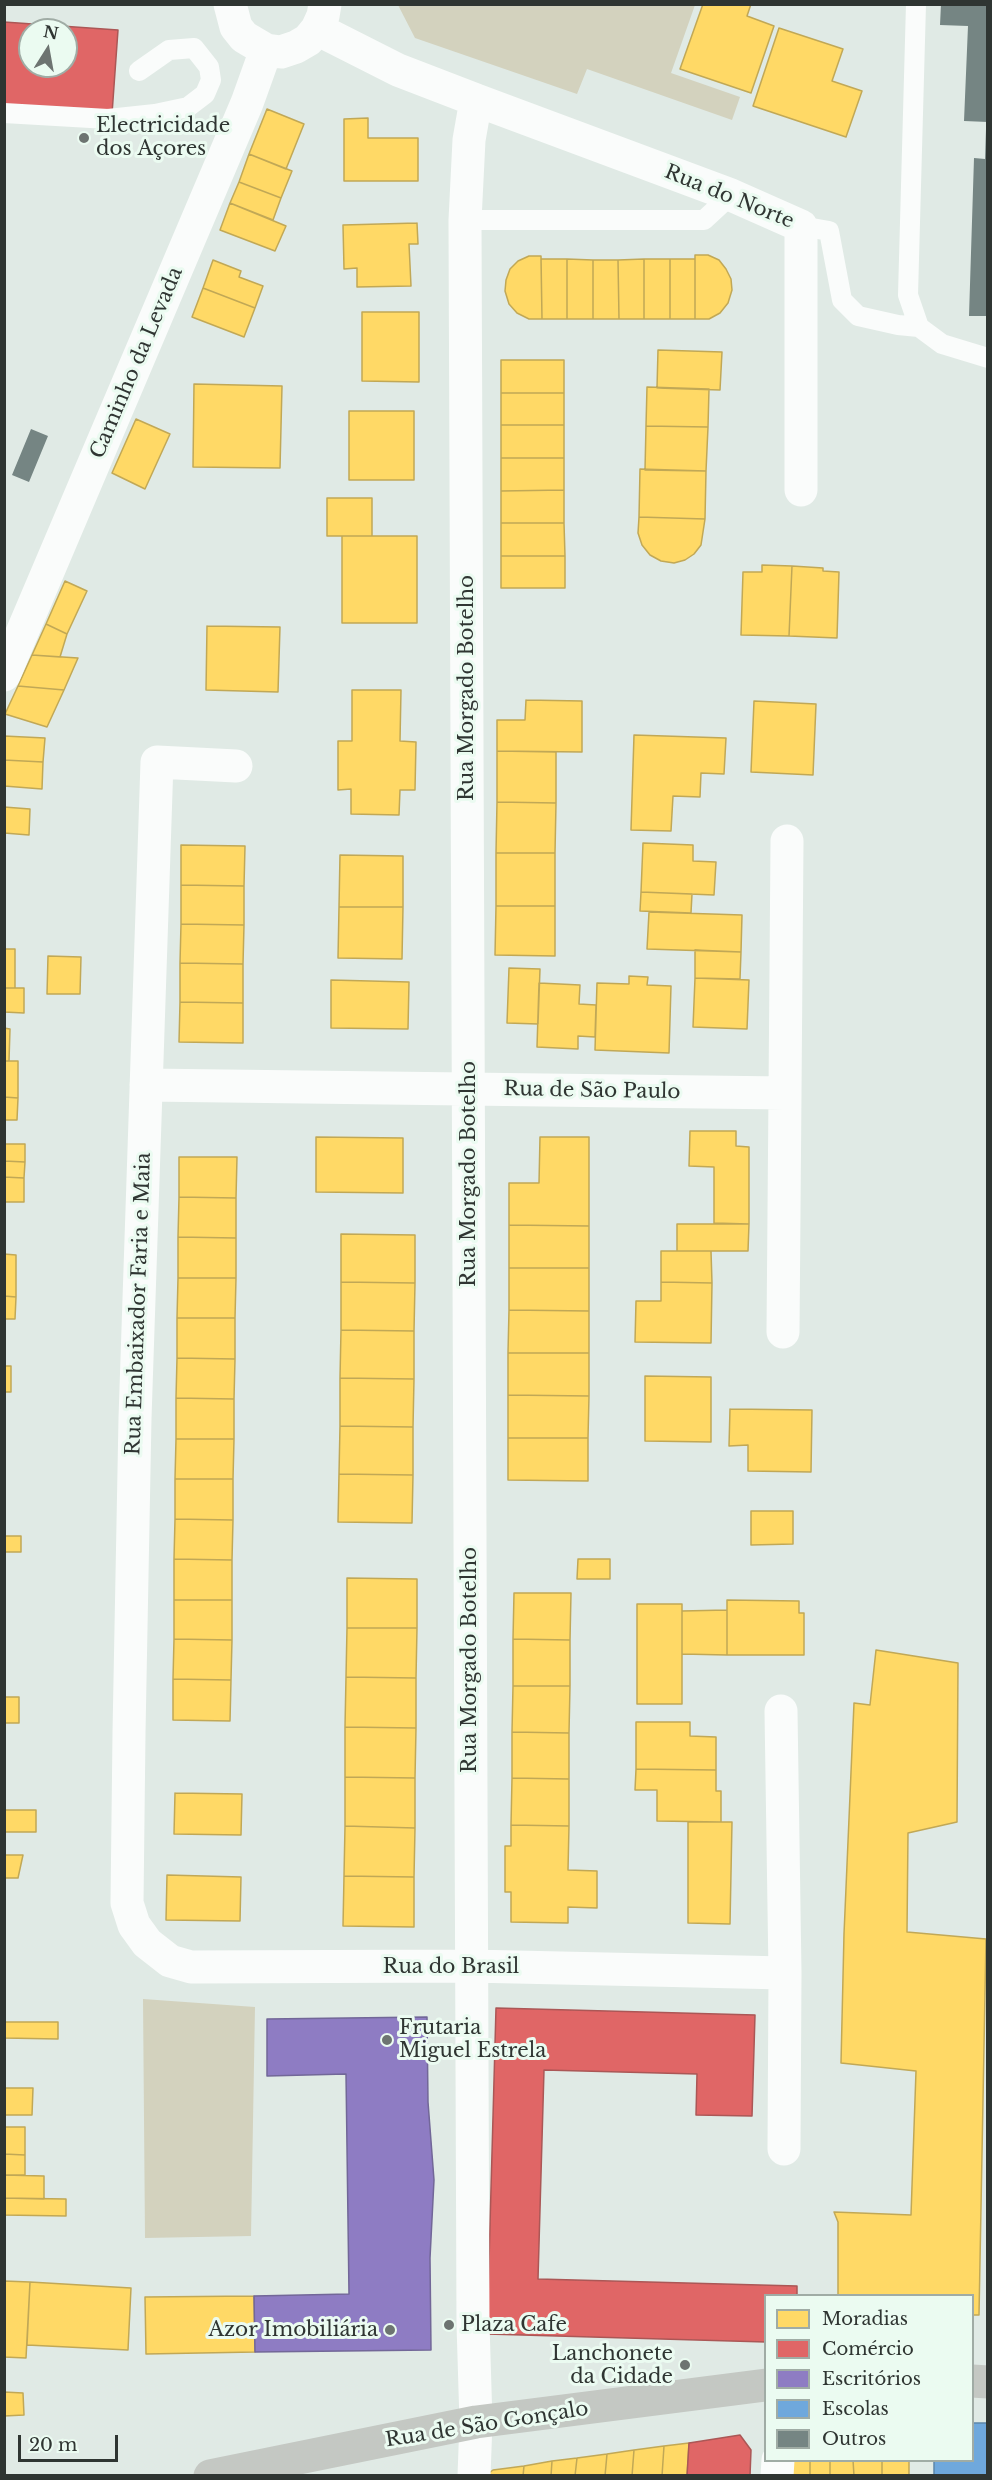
<!DOCTYPE html>
<html>
<head>
<meta charset="utf-8">
<style>
  body { margin:0 }
  #map { position:relative; width:992px; height:2480px; overflow:hidden; background:#e0eae5; font-family:"Libre Baskerville",serif }
  canvas { display:block }
  .frame { position:absolute; inset:0; border:6px solid #2f3532; pointer-events:none }
  .legend { position:absolute; left:764px; top:2294px; width:210px; height:168px; box-sizing:border-box; background:#ebfbf1; border:2px solid #a0aca5; margin:0; padding:8px 10px; list-style:none; font-size:18px; color:#2f3532 }
  .legend li { display:flex; align-items:center; gap:12px; height:30px }
  .legend b { width:30px; border:2px solid #a0aca5 }
  .north { position:absolute; left:18px; top:18px; width:60px; height:60px; box-sizing:border-box; background:#ebfbf1; border:2px solid #a0aca5; border-radius:50%; rotate:11deg; font-size:16px; font-weight:700; line-height:24px; text-align:center; color:#2f3532 }
  .north::after { content:''; display:block; margin:auto; width:21px; height:27px; background:#6d7471; clip-path:polygon(50% 0,100% 100%,50% 72%,0 100%) }
  .scale { position:absolute; left:18px; top:2435px; width:100px; height:27px; box-sizing:border-box; border:3px solid #2f3532; border-top:0; padding-left:8px; font-size:18px; line-height:21px; white-space:nowrap; color:#2f3532; -webkit-text-stroke:4px #ebfbf1; paint-order:stroke }
</style>
</head>
<body>
<div id="map">
<canvas width="992" height="2480"></canvas>
<div class="frame"></div>
<ul class="legend">
<li><b style="height:16px;background:#ffd966"></b>Moradias</li>
<li><b style="height:16px;background:#e06666"></b>Comércio</li>
<li><b style="height:16px;background:#8e7cc3"></b>Escritórios</li>
<li><b style="height:16px;background:#6fa8dc"></b>Escolas</li>
<li><b style="height:16px;background:#758583"></b>Outros</li>
</ul>
<div class="north">N</div>
<div class="scale">20 m</div>
</div>
<script>
const g = document.querySelector('canvas').getContext('2d');
g.lineJoin = 'round';
function fillPath(path, color) {
  g.fillStyle = color;
  g.fill(path, 'evenodd');
}
function poly(rows) {
  const path = new Path2D();
  for (const r of rows) {
    path.moveTo(r[0], r[1]);
    for (let i = 2; i < r.length; i += 2) path.lineTo(r[i], r[i + 1]);
  }
  return path;
}
function stroke(path, color, width, dash) {
  g.strokeStyle = color;
  g.lineWidth = width;
  g.lineCap = dash ? 'butt' : 'round';
  g.setLineDash(dash || []);
  g.stroke(path);
}
function drawText(font, color, halo, rows, align = 'center') {
  g.font = font + ' "Libre Baskerville",serif';
  g.lineWidth = 6;
  g.setLineDash([]);
  g.textBaseline = 'middle';
  g.strokeStyle = halo;
  g.fillStyle = color;
  for (const [text, x, y, turn = 0] of rows) {
    g.save();
    g.translate(x, y);
    g.rotate((+turn || 0) * Math.PI / 180);
    g.textAlign = isNaN(turn) ? turn : align;
    if (halo) g.strokeText(text, 0, 0);
    g.fillText(text, 0, 0);
    g.restore();
  }
}
const green = poly([
  [398,5,695,5,671,73,740,97,732,120,587,69,577,94,415,38],
  [143,1999,255,2007,251,2236,145,2238]
]);
const homes = poly([
  [703,4,751,4,747,16,774,26,751,93,680,69,703,4],
  [779,28,843,49,832,81,862,91,846,137,753,106,779,28],
  [267,109,304,124,286,169,249,154,267,109],
  [368,118,368,138,418,138,418,181,344,181,344,119,368,118],
  [249,154,292,171,281,198,239,182,249,154],
  [239,182,281,198,273,220,230,203,239,182],
  [230,203,286,226,275,251,220,230,230,203],
  [417,223,418,244,409,244,411,286,357,287,357,268,344,269,343,225,417,223],
  [695,255,708,255,719,260,726,269,731,279,732,290,728,303,720,313,709,319,695,319,695,255],
  [529,256,541,256,542,319,529,319,517,313,509,304,505,291,506,280,510,269,518,261,529,256],
  [541,259,567,259,567,319,542,319,541,259],
  [567,259,593,260,593,319,567,319,567,259],
  [644,259,670,259,670,319,644,319,644,259],
  [644,259,644,319,619,319,618,260,644,259],
  [670,259,695,259,695,319,670,319,670,259],
  [213,260,241,271,239,277,263,286,255,308,203,288,213,260],
  [593,260,618,260,619,319,593,319,593,260],
  [203,288,255,308,244,337,192,317,203,288],
  [362,312,419,312,419,382,362,381,362,312],
  [658,350,722,352,720,390,657,388,658,350],
  [501,360,564,360,564,393,501,393,501,360],
  [194,384,282,386,280,468,193,467,194,384],
  [647,387,709,389,708,427,646,426,647,387],
  [501,393,564,393,564,425,501,425,501,393],
  [349,411,414,411,414,480,349,480,349,411],
  [136,419,170,434,145,489,112,473,136,419],
  [501,425,564,425,564,458,501,458,501,425],
  [646,426,708,427,706,471,645,470,646,426],
  [501,458,564,458,564,490,501,491,501,458],
  [640,469,706,471,705,519,639,517,640,469],
  [564,490,564,523,501,523,501,491,564,490],
  [327,498,372,498,372,536,327,536,327,498],
  [639,517,705,519,701,545,694,554,685,560,674,563,661,561,650,555,642,545,638,533,639,517],
  [501,523,564,523,565,556,501,556,501,523],
  [342,536,417,536,417,623,342,623,342,536],
  [501,556,565,556,565,588,501,588,501,556],
  [762,565,792,566,789,636,741,635,743,572,762,572,762,565],
  [792,566,823,568,823,571,839,572,837,638,789,636,792,566],
  [65,581,87,591,67,634,46,624,65,581],
  [46,624,67,634,60,657,32,655,46,624],
  [207,626,280,627,278,692,206,690,207,626],
  [32,655,78,658,64,690,18,686,32,655],
  [18,686,64,690,47,727,5,714,18,686],
  [352,690,401,690,400,741,416,742,415,790,400,790,399,815,351,814,351,789,338,790,338,741,352,741,352,690],
  [526,700,582,701,582,752,497,751,497,720,525,720,526,700],
  [754,701,816,704,813,775,751,772,754,701],
  [634,735,726,738,724,774,701,773,700,797,673,796,671,831,631,830,634,735],
  [4,736,45,738,43,762,4,760,4,736],
  [497,751,556,752,556,803,497,802,497,751],
  [4,760,43,762,42,789,4,786,4,760],
  [497,802,556,803,555,853,496,853,497,802],
  [4,807,30,809,29,835,4,833,4,807],
  [643,843,693,845,693,861,716,862,714,895,641,892,643,843],
  [181,845,245,846,244,886,181,885,181,845],
  [496,853,555,853,555,906,496,906,496,853],
  [340,855,403,856,403,907,339,907,340,855],
  [181,885,244,886,244,925,181,924,181,885],
  [641,892,692,894,691,913,640,911,641,892],
  [496,906,555,906,555,956,495,955,496,906],
  [339,907,403,907,402,959,338,958,339,907],
  [649,912,742,915,741,952,647,949,649,912],
  [181,924,244,925,243,964,180,963,181,924],
  [4,949,15,949,15,988,4,988,4,949],
  [695,950,741,952,740,979,695,978,695,950],
  [48,956,81,957,80,994,47,994,48,956],
  [180,963,243,964,243,1003,180,1002,180,963],
  [509,968,540,969,538,1024,507,1023,509,968],
  [629,976,648,977,647,985,671,986,669,1053,595,1050,597,983,629,984,629,976],
  [695,978,749,980,747,1029,693,1027,695,978],
  [331,980,409,982,408,1029,331,1028,331,980],
  [539,983,580,985,579,1004,596,1005,595,1037,578,1036,578,1049,537,1047,539,983],
  [4,988,24,988,24,1013,4,1012,4,988],
  [180,1002,243,1003,243,1043,179,1042,180,1002],
  [4,1028,10,1029,9,1061,4,1061,4,1028],
  [4,1061,18,1061,18,1098,4,1097,4,1061],
  [4,1097,18,1098,17,1120,4,1120,4,1097],
  [690,1131,736,1131,736,1146,749,1147,749,1224,714,1223,714,1167,689,1166,690,1131],
  [316,1137,403,1138,403,1193,316,1192,316,1137],
  [540,1137,589,1137,589,1226,509,1225,509,1183,539,1183,540,1137],
  [4,1144,25,1144,25,1162,4,1161,4,1144],
  [179,1157,237,1157,236,1198,179,1197,179,1157],
  [4,1161,25,1162,24,1178,4,1177,4,1161],
  [4,1177,24,1178,24,1202,4,1202,4,1177],
  [179,1197,236,1198,236,1238,178,1237,179,1197],
  [677,1224,749,1224,748,1251,677,1251,677,1224],
  [509,1225,589,1226,589,1268,509,1268,509,1225],
  [341,1234,415,1235,415,1283,341,1282,341,1234],
  [178,1237,236,1238,236,1278,178,1278,178,1237],
  [661,1251,711,1251,712,1283,661,1282,661,1251],
  [4,1254,16,1255,16,1297,4,1296,4,1254],
  [509,1268,589,1268,589,1311,509,1310,509,1268],
  [178,1278,236,1278,235,1318,177,1318,178,1278],
  [341,1282,415,1283,414,1331,341,1330,341,1282],
  [661,1282,712,1283,711,1343,635,1342,636,1301,661,1301,661,1282],
  [4,1296,16,1297,15,1319,4,1319,4,1296],
  [509,1310,589,1311,589,1353,508,1353,509,1310],
  [177,1318,235,1318,235,1359,177,1358,177,1318],
  [341,1330,414,1331,414,1379,340,1378,341,1330],
  [508,1353,589,1353,589,1396,508,1395,508,1353],
  [177,1358,235,1359,234,1399,176,1398,177,1358],
  [4,1366,11,1366,11,1392,4,1392,4,1366],
  [645,1376,711,1377,711,1442,645,1441,645,1376],
  [340,1378,414,1379,413,1427,340,1426,340,1378],
  [508,1395,589,1396,588,1438,508,1438,508,1395],
  [176,1398,234,1399,234,1439,176,1439,176,1398],
  [730,1409,812,1410,811,1472,748,1471,748,1445,729,1446,730,1409],
  [340,1426,413,1427,413,1475,339,1474,340,1426],
  [508,1438,588,1438,588,1481,508,1480,508,1438],
  [176,1439,234,1439,233,1479,175,1479,176,1439],
  [339,1474,413,1475,412,1523,338,1522,339,1474],
  [175,1479,233,1479,233,1520,175,1519,175,1479],
  [751,1511,793,1511,793,1544,751,1545,751,1511],
  [175,1519,233,1520,232,1560,174,1559,175,1519],
  [4,1536,21,1536,21,1552,4,1552,4,1536],
  [174,1559,232,1560,232,1600,174,1600,174,1559],
  [578,1559,610,1559,610,1579,577,1579,578,1559],
  [347,1578,417,1579,417,1628,347,1628,347,1578],
  [514,1593,571,1593,570,1640,513,1639,514,1593],
  [174,1600,232,1600,232,1640,174,1639,174,1600],
  [727,1600,799,1601,799,1613,804,1613,804,1655,727,1655,727,1600],
  [637,1604,682,1604,682,1704,637,1704,637,1604],
  [727,1610,727,1655,682,1654,682,1611,727,1610],
  [347,1628,417,1628,416,1678,346,1677,347,1628],
  [174,1639,232,1640,231,1680,173,1679,174,1639],
  [513,1639,570,1640,570,1686,513,1686,513,1639],
  [876,1650,958,1663,957,1822,908,1833,907,1932,986,1939,979,2315,972,2315,972,2296,838,2296,838,2222,834,2212,911,2215,916,2071,841,2063,844,1934,854,1703,870,1705,876,1650],
  [346,1677,416,1678,416,1728,345,1727,346,1677],
  [173,1679,231,1680,230,1721,173,1720,173,1679],
  [513,1686,570,1686,569,1733,512,1732,513,1686],
  [4,1697,19,1697,19,1723,4,1723,4,1697],
  [636,1722,690,1722,690,1736,716,1737,716,1770,636,1769,636,1722],
  [345,1727,416,1728,415,1778,345,1777,345,1727],
  [512,1732,569,1733,569,1779,512,1778,512,1732],
  [636,1769,716,1770,716,1791,721,1791,721,1822,657,1821,657,1790,635,1790,636,1769],
  [345,1777,415,1778,415,1828,345,1826,345,1777],
  [512,1778,569,1779,569,1826,511,1825,512,1778],
  [175,1793,242,1794,241,1835,174,1834,175,1793],
  [4,1810,36,1810,36,1832,4,1832,4,1810],
  [688,1822,732,1822,730,1924,688,1923,688,1822],
  [511,1825,569,1826,568,1870,597,1871,597,1908,568,1907,568,1923,511,1922,511,1892,505,1892,505,1846,511,1846,511,1825],
  [345,1826,415,1828,414,1877,344,1876,345,1826],
  [4,1855,23,1855,18,1878,4,1878,4,1855],
  [167,1875,241,1877,240,1921,166,1920,167,1875],
  [344,1876,414,1877,414,1927,343,1926,344,1876],
  [4,2022,58,2022,58,2039,4,2038,4,2022],
  [4,2088,33,2088,32,2115,4,2115,4,2088],
  [4,2127,25,2127,25,2155,4,2154,4,2127],
  [4,2154,25,2155,25,2175,4,2175,4,2154],
  [4,2175,44,2176,44,2199,4,2198,4,2175],
  [4,2198,66,2199,66,2216,4,2215,4,2198],
  [4,2281,30,2282,26,2358,4,2357,4,2281],
  [30,2282,131,2288,128,2350,27,2345,30,2282],
  [254,2296,255,2352,146,2354,145,2297,254,2296],
  [4,2392,23,2393,24,2415,4,2416,4,2392],
  [689,2443,687,2476,662,2476,664,2446,689,2443],
  [664,2446,662,2476,632,2476,634,2450,664,2446],
  [634,2450,632,2476,605,2476,607,2454,634,2450],
  [607,2454,605,2476,575,2476,577,2458,607,2454],
  [577,2458,575,2476,551,2476,552,2461,577,2458],
  [792,2460,810,2460,810,2476,792,2476,792,2460],
  [810,2460,830,2460,830,2476,810,2476,810,2460],
  [830,2460,853,2460,854,2476,830,2476,830,2460],
  [853,2460,882,2460,882,2476,854,2476,853,2460],
  [882,2460,909,2460,909,2476,882,2476,882,2460],
  [552,2461,551,2476,523,2476,524,2466,552,2461],
  [524,2466,523,2476,485,2476,493,2470,524,2466]
]);
const shops = poly([
  [4,22,118,30,112,114,4,107,4,22],
  [30,30,66,30,66,66,30,66,30,30],
  [496,2008,755,2015,752,2116,696,2115,697,2074,544,2070,538,2279,797,2286,797,2296,766,2296,766,2342,487,2334,496,2008],
  [740,2435,751,2450,750,2476,687,2476,689,2443,740,2435]
]);
const offices = poly([
  [427,2017,428,2102,434,2180,430,2258,431,2350,255,2352,254,2296,349,2294,346,2074,267,2076,267,2019,427,2017]
]);
const schools = poly([
  [972,2423,988,2423,988,2476,934,2476,934,2460,972,2460,972,2423]
]);
const building = poly([
  [941,4,988,4,988,122,964,121,968,26,940,25],
  [986,129,988,130,988,316,969,316,974,158,985,159],
  [31,429,48,436,29,482,12,475]
]);
const service = poly([
  [916,4,908,295,919,327],
  [4,113,108,119,155,114,188,107,205,94,211,80,209,67,194,48,169,50,139,71],
  [465,220,704,220,731,195],
  [801,226,829,231,842,300,858,316,898,325,919,327,942,344,988,358]
]);
const minor = poly([
  [230,4,236,27,244,37,266,50,281,52,296,47,308,40,317,29,323,16,325,4],
  [317,29,398,70,476,100,469,140,465,220,473,2324,476,2422,474,2476],
  [476,100,731,195,801,226,801,490],
  [4,675,247,103,266,50],
  [236,766,157,762,135,1418,129,1733,127,1903,134,1925,147,1943,170,1961,191,1967,471,1966,785,1973],
  [146,1085,785,1093,787,841],
  [783,1332,785,1093],
  [781,1711,785,1973,784,2149],
  [777,2476,778,2460]
]);
const secondary = poly([
  [972,2381,988,2382],
  [210,2476,476,2422,766,2385]
]);
const markers = [
  [84,138,6,"#6d7471"],
  [387,2040,6,"#6d7471"],
  [449,2325,6,"#6d7471"],
  [390,2330,6,"#6d7471"],
  [685,2365,6,"#6d7471"]
];
const poiNames = [
  ["Electricidade",96,126],
  ["dos Açores",96,149],
  ["Frutaria",399,2028],
  ["Miguel Estrela",399,2051],
  ["Plaza Cafe",461,2325],
  ["Azor Imobiliária",378,2330,"right"],
  ["Lanchonete",673,2354,"right"],
  ["da Cidade",673,2377,"right"]
];
const streetNames = [
  ["Rua do Norte",729,197,22],
  ["Caminho da Levada",137,363,-67],
  ["Rua Morgado Botelho",467,688,-90],
  ["Rua de São Paulo",592,1091,1],
  ["Rua Morgado Botelho",469,1174,-90],
  ["Rua Embaixador Faria e Maia",139,1304,-88],
  ["Rua Morgado Botelho",470,1660,-90],
  ["Rua do Brasil",451,1967],
  ["Rua de São Gonçalo",487,2425,-9]
];
fillPath(green, '#d3d2be');
fillPath(homes, '#ffd966');
stroke(homes, '#c1a856', 1.5);
fillPath(shops, '#e06666');
stroke(shops, '#ab5756', 1.5);
fillPath(offices, '#8e7cc3');
stroke(offices, '#726798', 1.5);
fillPath(schools, '#6fa8dc');
stroke(schools, '#5c86a9', 1.5);
fillPath(building, '#758583');
stroke(service, '#fafcfb', 20);
stroke(minor, '#fafcfb', 33);
stroke(secondary, '#c4c8c3', 33);
for (const [x, y, r, color] of markers) {
  const dot = new Path2D();
  dot.arc(x, y, r, 0, 2 * Math.PI);
  g.fillStyle = color;
  g.fill(dot);
  stroke(dot, '#ebfbf1', 2);
}
drawText('20px', '#2f3532', '#ebfbf1', poiNames, 'left');
drawText('20px', '#2f3532', '#ebfbf1', streetNames);
</script>
</body>
</html>
